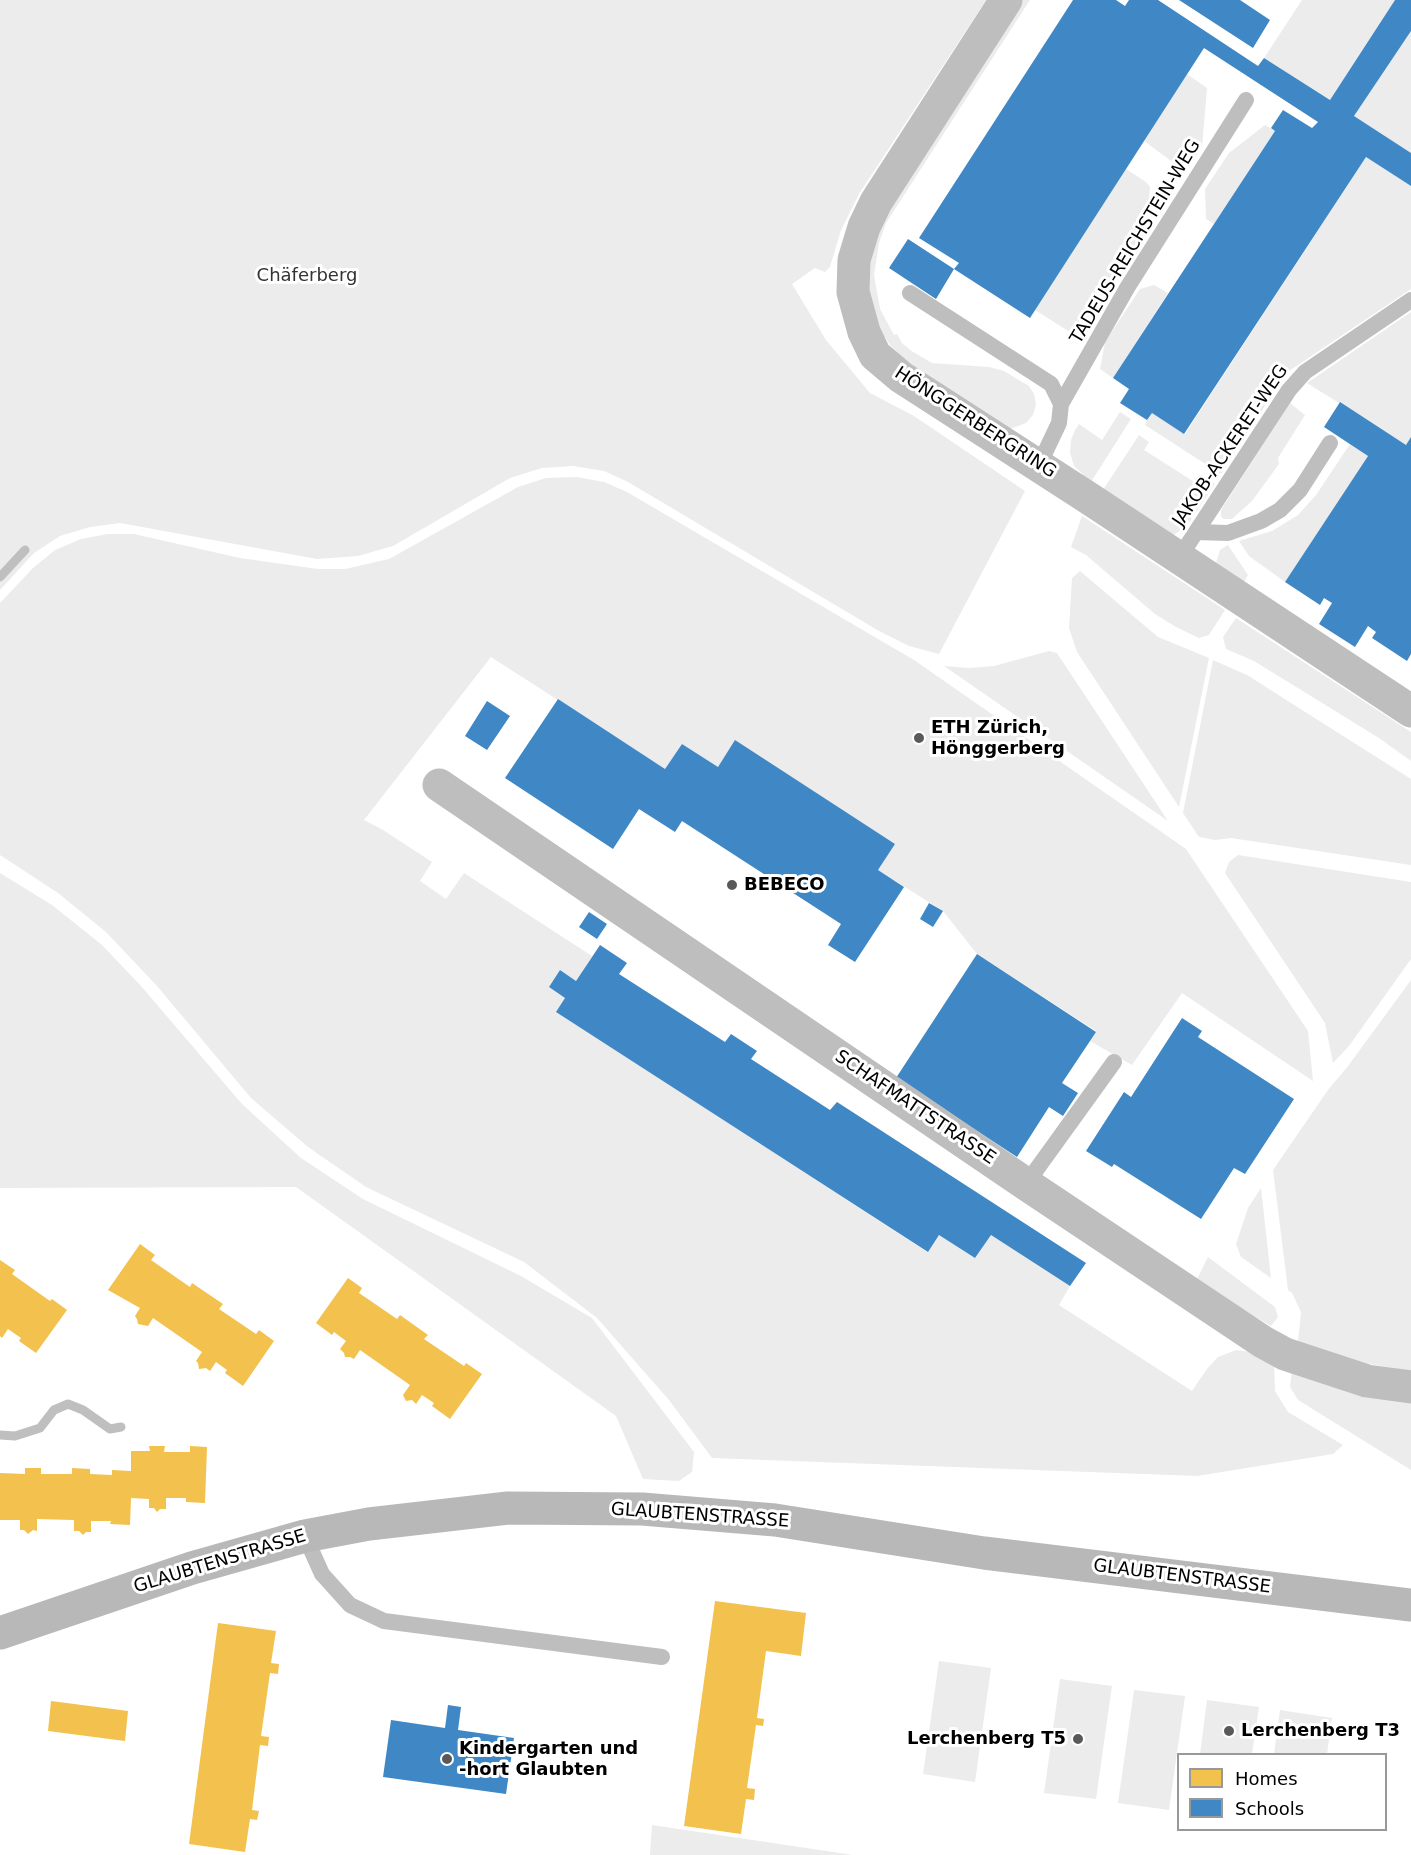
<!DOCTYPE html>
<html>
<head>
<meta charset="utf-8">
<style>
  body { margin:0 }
  #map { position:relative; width:1411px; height:1855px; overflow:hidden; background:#fff; font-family:"DejaVu Sans",sans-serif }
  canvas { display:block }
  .legend { position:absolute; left:1177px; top:1753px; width:210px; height:78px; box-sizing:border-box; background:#fff; border:2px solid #999; margin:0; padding:8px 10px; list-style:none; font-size:18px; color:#000 }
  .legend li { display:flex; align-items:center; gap:12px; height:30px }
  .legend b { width:30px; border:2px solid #999 }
</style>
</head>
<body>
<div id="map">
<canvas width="1411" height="1855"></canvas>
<ul class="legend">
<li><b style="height:16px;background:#f2c14e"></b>Homes</li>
<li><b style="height:16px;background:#3f88c5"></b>Schools</li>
</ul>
</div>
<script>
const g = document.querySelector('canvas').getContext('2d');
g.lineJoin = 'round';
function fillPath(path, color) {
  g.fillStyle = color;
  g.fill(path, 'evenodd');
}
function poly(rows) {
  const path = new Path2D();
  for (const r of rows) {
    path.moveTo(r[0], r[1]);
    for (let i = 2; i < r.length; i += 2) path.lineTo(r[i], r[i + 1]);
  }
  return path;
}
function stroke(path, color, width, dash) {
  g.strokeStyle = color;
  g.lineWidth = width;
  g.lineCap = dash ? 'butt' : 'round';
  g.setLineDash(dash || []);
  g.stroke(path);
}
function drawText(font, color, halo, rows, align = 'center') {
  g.font = font + ' "DejaVu Sans",sans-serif';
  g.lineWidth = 6;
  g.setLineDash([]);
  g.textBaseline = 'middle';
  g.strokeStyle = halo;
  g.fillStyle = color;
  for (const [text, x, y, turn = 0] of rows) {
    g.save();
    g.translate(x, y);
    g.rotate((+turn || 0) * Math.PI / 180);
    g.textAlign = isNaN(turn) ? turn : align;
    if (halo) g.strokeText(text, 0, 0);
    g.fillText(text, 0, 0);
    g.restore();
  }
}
const green = poly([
  [0,0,986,0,859,194,841,230,830,267,825,272,815,268,792,284,826,340,870,393,914,416,1025,491,939,654,909,646,879,631,628,482,604,471,573,466,542,468,510,478,393,546,358,556,317,559,120,523,90,527,60,536,34,553,0,590],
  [1021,0,1030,0,886,223,879,243,874,275,880,309,894,335,897,334,902,343,910,350,932,363,989,367,1004,371,1029,386,1034,394,1036,404,1033,415,1026,423,1010,429,905,360,890,345,876,323,871,310,866,274,876,236,901,187],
  [1302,0,1395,0,1330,100,1264,58],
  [1411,31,1411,153,1354,116],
  [1187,74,1207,88,1202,147,1186,172,1144,141],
  [1265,125,1275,131,1214,224,1206,219,1205,189,1229,153],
  [1366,157,1411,186,1411,289,1286,373,1221,474,1145,425,1147,420,1152,413,1185,434],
  [1126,169,1146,182,1150,187,1145,241,1123,272,1115,277,1076,336,1035,310],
  [1154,285,1168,293,1113,378,1100,369,1105,342,1140,289],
  [1411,312,1411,437,1406,445,1307,383],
  [1290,403,1305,415,1278,458,1279,464,1252,501,1232,519,1224,519,1221,517,1221,510],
  [1120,412,1131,419,1091,482,1074,466,1070,453,1071,440,1075,430,1079,424,1102,440],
  [1139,435,1149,442,1144,450,1196,483,1201,475,1215,484,1186,527,1172,536,1103,490],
  [1350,444,1368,456,1285,582,1249,556,1239,541,1272,531,1298,515,1316,495],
  [577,477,604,482,627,492,914,660,1186,849,1308,1031,1313,1081,1182,993,1132,1065,1090,1041,1096,1031,977,954,943,911,878,870,895,844,735,741,718,767,682,744,665,769,491,657,364,820,383,830,432,862,420,881,446,899,464,873,592,956,576,981,560,970,549,987,565,998,557,1012,927,1252,939,1235,975,1258,991,1235,1070,1286,1059,1305,1192,1391,1207,1369,1218,1357,1236,1350,1251,1352,1274,1361,1275,1391,1288,1412,1343,1445,1333,1454,1197,1476,712,1458,669,1400,597,1318,524,1262,366,1187,308,1147,251,1098,157,986,106,932,58,893,0,855,0,603,33,568,55,550,81,539,108,534,134,534,240,558,318,569,345,569,389,559,518,487,546,478],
  [1082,516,1225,610,1209,635,1199,638,1176,627,1155,614,1086,555,1071,547],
  [1228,545,1248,575,1244,582,1216,563,1220,550],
  [1080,571,1158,637,1209,658,1179,807,1077,652,1069,628,1072,578],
  [1236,618,1411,732,1411,761,1379,738,1254,661,1226,649,1223,637],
  [1049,651,1057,653,1168,821,944,666,969,668,994,666],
  [1213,660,1247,675,1411,779,1411,865,1231,838,1215,840,1199,837,1183,813],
  [1238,855,1411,882,1411,959,1349,1046,1333,1063,1325,1023,1225,873,1229,862],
  [0,873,52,905,102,945,141,986,242,1104,301,1158,363,1199,521,1276,592,1318,694,1452,692,1472,679,1481,643,1479,616,1416,296,1187,0,1188],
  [1411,980,1411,1371,1364,1363,1298,1341,1301,1312,1292,1293,1288,1290,1273,1170,1328,1090,1348,1066],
  [1261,1188,1271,1278,1241,1257,1236,1244,1248,1208],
  [1208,1257,1275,1307,1278,1317,1271,1326,1196,1281],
  [1292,1370,1411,1401,1411,1470,1298,1400,1290,1387],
  [939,1661,991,1668,975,1782,923,1774],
  [1060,1679,1112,1686,1096,1799,1044,1793],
  [1134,1690,1185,1696,1169,1810,1118,1803],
  [1207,1700,1259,1707,1252,1754,1200,1754],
  [1280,1710,1332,1718,1327,1754,1274,1754],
  [652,1825,853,1855,650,1855]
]);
const homes = poly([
  [140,1244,155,1255,151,1260,190,1287,192,1283,223,1304,219,1309,256,1334,259,1330,274,1341,243,1386,225,1373,227,1370,216,1362,210,1371,206,1368,199,1369,198,1363,196,1361,202,1352,153,1318,148,1326,138,1324,137,1319,135,1316,140,1308,108,1290],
  [0,1260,15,1270,12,1274,50,1301,52,1299,67,1310,36,1353,19,1341,21,1338,8,1329,2,1338,0,1336],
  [348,1278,362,1288,359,1293,397,1319,400,1315,428,1335,424,1339,464,1366,466,1363,482,1374,450,1419,432,1406,434,1403,422,1395,416,1404,412,1400,406,1401,403,1395,410,1385,360,1350,354,1359,350,1357,345,1357,344,1353,340,1349,346,1341,334,1332,332,1335,316,1323],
  [149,1446,165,1446,164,1452,190,1452,190,1446,207,1447,205,1503,186,1502,186,1498,166,1498,166,1509,160,1509,157,1512,154,1508,149,1508,149,1499,131,1498,130,1525,110,1524,111,1521,91,1521,91,1532,86,1532,83,1535,79,1531,74,1531,74,1520,37,1519,37,1531,33,1530,28,1534,24,1530,20,1530,20,1520,0,1520,0,1473,25,1474,25,1468,41,1468,41,1474,72,1474,72,1468,90,1469,90,1474,112,1475,112,1470,131,1471,131,1451,150,1451],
  [715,1601,806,1613,801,1656,766,1651,757,1718,764,1719,763,1726,756,1725,747,1788,755,1789,754,1800,746,1799,741,1834,684,1826],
  [218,1623,276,1631,271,1663,279,1664,278,1674,270,1673,261,1736,269,1737,268,1746,260,1745,252,1810,259,1811,257,1820,250,1819,245,1852,189,1844],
  [51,1701,128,1711,125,1741,48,1731]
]);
const schools = poly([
  [1073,0,1116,0,1125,6,1129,0,1158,0,1258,66,1264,58,1330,100,1395,0,1411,0,1411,31,1354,116,1411,153,1411,186,1366,157,1184,434,1152,413,1147,420,1120,403,1129,389,1113,378,1275,131,1271,128,1283,110,1312,128,1318,122,1204,48,1030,318,954,269,959,263,919,238],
  [1179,0,1240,0,1270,20,1253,48],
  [908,239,954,269,936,299,889,268],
  [1340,402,1406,445,1411,437,1411,654,1407,661,1372,638,1376,632,1368,626,1355,647,1319,624,1332,603,1324,598,1320,605,1285,582,1368,456,1324,427],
  [558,699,665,769,682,744,718,767,735,740,895,844,878,870,904,887,855,962,828,945,841,924,682,821,675,832,639,809,613,849,505,778],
  [487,701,510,716,487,750,465,736],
  [929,903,943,911,933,927,920,919],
  [589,912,607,924,597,939,579,927],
  [600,945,627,963,619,974,725,1042,731,1034,757,1051,751,1059,830,1110,837,1102,1086,1263,1070,1286,991,1235,975,1258,939,1235,928,1252,556,1012,565,998,549,987,560,970,576,981],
  [977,954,1096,1032,1062,1083,1078,1093,1063,1116,1049,1107,1017,1157,896,1078],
  [1182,1018,1202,1031,1198,1037,1294,1099,1245,1174,1234,1168,1201,1219,1114,1164,1112,1167,1086,1151,1124,1092,1131,1097],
  [448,1705,461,1707,458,1730,514,1738,506,1794,383,1777,391,1720,445,1728]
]);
const stream = poly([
  [0,577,25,550],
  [0,1435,15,1436,40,1428,54,1410,68,1404,83,1410,110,1429,121,1427]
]);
const lane = poly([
  [910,293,1051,384,1061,404,1059,423,1039,465],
  [1061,404,1127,288,1246,100],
  [1196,532,1228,533,1261,521,1280,510,1300,490,1330,443],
  [1179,558,1289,390,1305,372,1411,300],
  [1026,1184,1114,1062],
  [305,1536,322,1574,350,1605,384,1621,662,1657]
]);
const street = poly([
  [1006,0,876,202,864,227,854,260,853,292,864,332,875,355,901,377,1090,499,1411,711],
  [439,785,1026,1184,1263,1342,1285,1354,1367,1381,1411,1387]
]);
const secondary = poly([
  [0,1633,192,1568,305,1536,369,1524,508,1508,642,1509,775,1520,984,1553,1411,1605]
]);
const markers = [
  [919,738,6,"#595959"],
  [732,885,6,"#595959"],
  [1229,1731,6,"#595959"],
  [1078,1739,6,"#595959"],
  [447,1759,6,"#595959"]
];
const streetNames = [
  ["TADEUS-REICHSTEIN-WEG",1136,242,-59],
  ["HÖNGGERBERGRING",975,423,33],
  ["JAKOB-ACKERET-WEG",1231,446,-56],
  ["SCHAFMATTSTRASSE",915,1108,34],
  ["GLAUBTENSTRASSE",700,1516,4],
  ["GLAUBTENSTRASSE",220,1562,-17],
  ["GLAUBTENSTRASSE",1182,1577,7]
];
const parkNames = [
  ["Chäferberg",307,276]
];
const poiNames = [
  ["ETH Zürich,",931,728],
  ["Hönggerberg",931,749],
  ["BEBECO",744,885],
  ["Lerchenberg T3",1241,1731],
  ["Lerchenberg T5",1066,1739,"right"],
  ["Kindergarten und",459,1749],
  ["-hort Glaubten",459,1770]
];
fillPath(green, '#ececec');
fillPath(homes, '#f2c14e');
fillPath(schools, '#3f88c5');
stroke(stream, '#bfbfbf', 9);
stroke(lane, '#bebebe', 16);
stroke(street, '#bebebe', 33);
stroke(secondary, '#b8b8b8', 33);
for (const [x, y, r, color] of markers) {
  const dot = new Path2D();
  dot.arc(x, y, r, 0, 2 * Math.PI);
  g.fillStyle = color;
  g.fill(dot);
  stroke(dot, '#fff', 2);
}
drawText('18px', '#000', '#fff', streetNames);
drawText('18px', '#333', '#fff', parkNames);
drawText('bold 18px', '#000', '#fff', poiNames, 'left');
</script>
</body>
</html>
